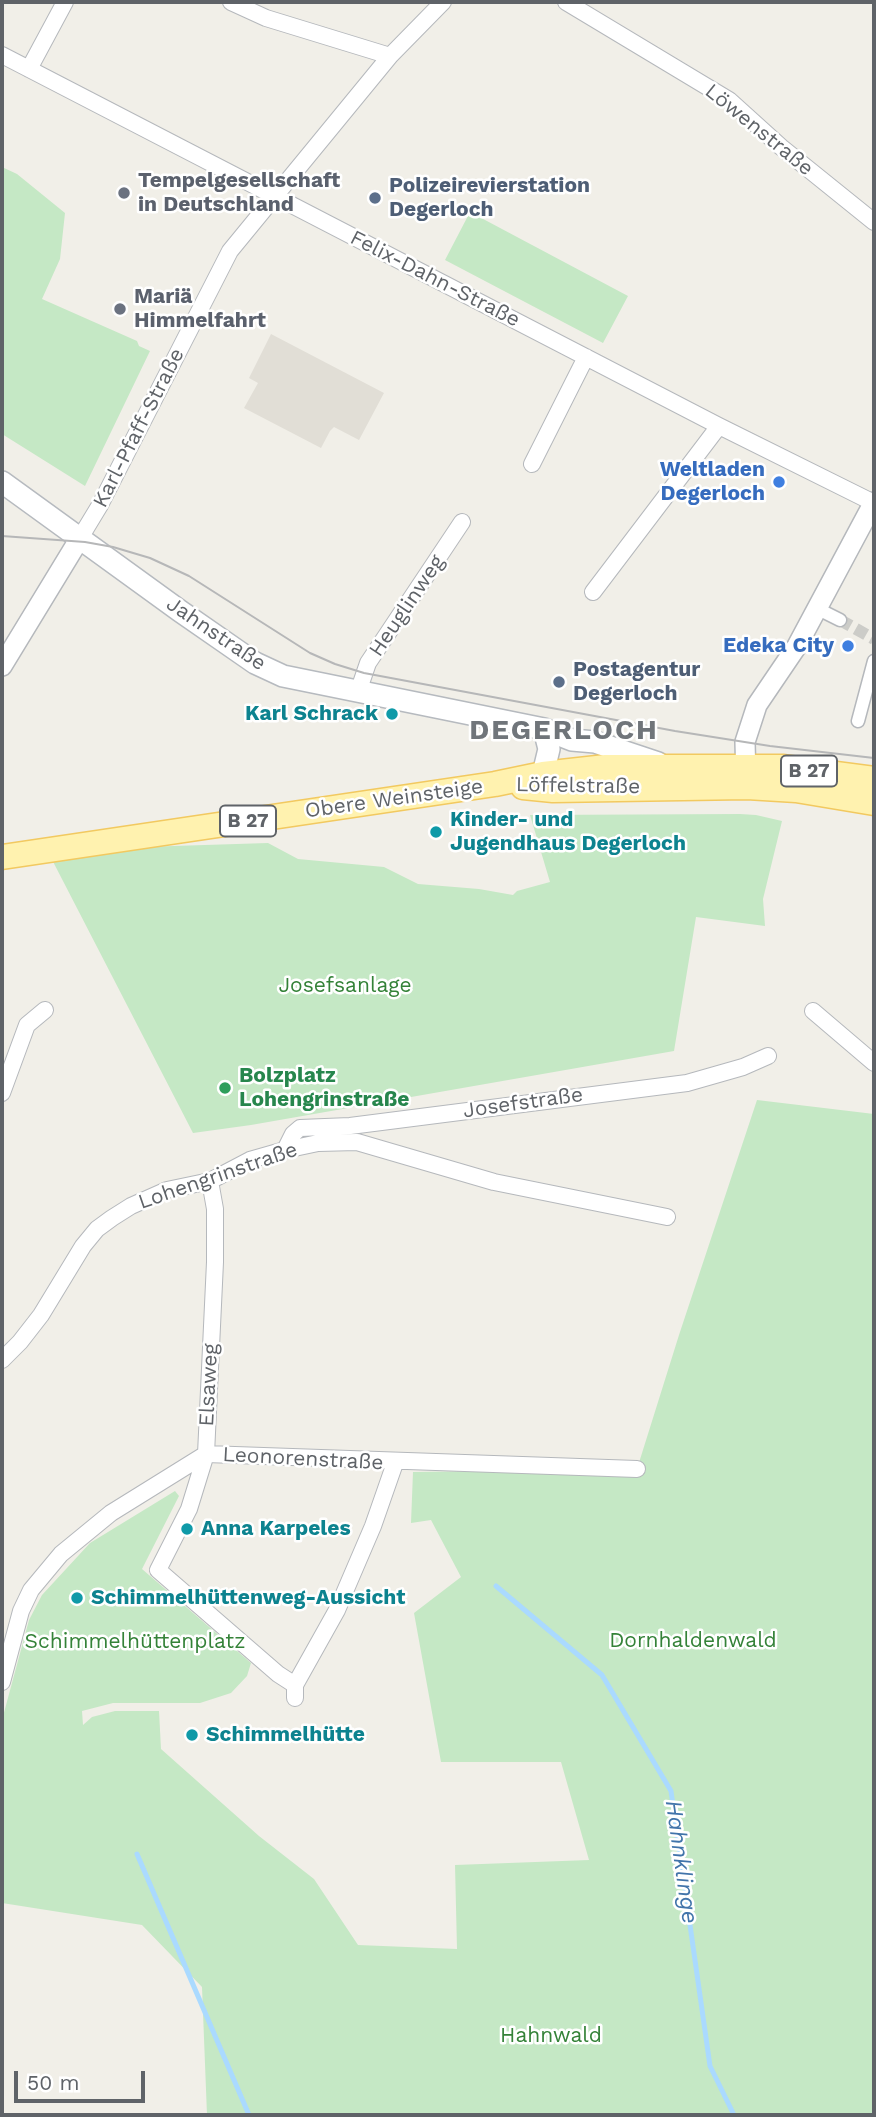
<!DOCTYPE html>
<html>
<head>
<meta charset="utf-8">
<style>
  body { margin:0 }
  #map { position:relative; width:876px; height:2117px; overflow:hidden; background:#f1efe8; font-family:"Work Sans",sans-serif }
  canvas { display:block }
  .frame { position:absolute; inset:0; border:4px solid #5f6368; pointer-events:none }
  .scale { position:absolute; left:14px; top:2071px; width:131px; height:32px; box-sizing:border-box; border:4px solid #5f6368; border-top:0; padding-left:9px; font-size:21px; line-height:24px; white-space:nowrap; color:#5f6368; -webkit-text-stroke:5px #fff; paint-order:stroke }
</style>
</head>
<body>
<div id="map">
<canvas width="876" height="2117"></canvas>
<div class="frame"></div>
<div class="scale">50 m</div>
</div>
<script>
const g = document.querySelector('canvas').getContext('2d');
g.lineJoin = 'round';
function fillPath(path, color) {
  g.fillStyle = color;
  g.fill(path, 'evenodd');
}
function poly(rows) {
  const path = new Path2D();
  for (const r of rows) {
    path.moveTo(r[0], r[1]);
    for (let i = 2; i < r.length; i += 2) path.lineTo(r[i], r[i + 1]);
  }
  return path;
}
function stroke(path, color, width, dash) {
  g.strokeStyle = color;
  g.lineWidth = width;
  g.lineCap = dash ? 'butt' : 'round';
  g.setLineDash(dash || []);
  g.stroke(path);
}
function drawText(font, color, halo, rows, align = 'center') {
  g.font = font + ' "Work Sans",sans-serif';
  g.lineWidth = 5;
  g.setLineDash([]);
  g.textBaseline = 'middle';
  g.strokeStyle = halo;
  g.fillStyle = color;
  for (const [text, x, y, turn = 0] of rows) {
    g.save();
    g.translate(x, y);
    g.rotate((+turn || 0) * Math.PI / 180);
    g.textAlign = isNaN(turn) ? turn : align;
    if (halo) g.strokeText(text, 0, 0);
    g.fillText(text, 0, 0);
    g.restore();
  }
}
const education = poly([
  [271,334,384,393,359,440,334,427,330,431,321,448,244,408,258,383,249,378]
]);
const green = poly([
  [2,167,17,174,65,213,60,259,42,299,137,341,139,346,150,351,85,486,2,434],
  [470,212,628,296,603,343,445,260],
  [740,814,756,815,782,821,763,899,765,926,696,917,674,1051,251,1125,193,1133,47,850,268,843,298,859,384,867,418,884,479,889,513,895,517,891,550,882,530,815],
  [757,1100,874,1114,874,2115,207,2115,202,1987,142,1925,2,1903,2,1720,29,1620,42,1595,90,1543,175,1491,179,1496,142,1569,251,1663,247,1676,231,1693,200,1703,113,1703,82,1711,83,1725,92,1717,115,1711,159,1711,161,1749,259,1836,314,1879,358,1945,457,1949,455,1865,589,1860,561,1762,441,1762,414,1613,461,1577,431,1520,411,1523,413,1472,637,1469,679,1335]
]);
const stream = poly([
  [496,1586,602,1675,671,1791,710,2066,734,2115],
  [137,1854,249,2115]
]);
const pedestrianTunnel = poly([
  [840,620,874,639]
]);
const pedestrian = poly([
  [818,609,840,620],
  [858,721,874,661]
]);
const minor = poly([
  [231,2,266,18,390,56],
  [566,2,729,100,781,147,874,222],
  [2,55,719,426,874,503],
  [29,69,65,2],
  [532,464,586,357],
  [80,538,100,505,230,251,390,56,443,2],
  [593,592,719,426],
  [358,692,368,663,462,522],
  [813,1011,874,1063],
  [2,1093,27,1025,45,1010],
  [285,1150,293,1134,300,1128,350,1126,687,1083,743,1067,768,1056],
  [210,1181,215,1209,215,1262,206,1454,189,1509,158,1570,278,1674,295,1685],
  [2,1360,20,1342,41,1315,83,1246,97,1229,112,1218,131,1206,167,1190,210,1181,250,1160,285,1150,318,1143,357,1142,494,1182,667,1217],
  [2,1682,21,1611,31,1590,61,1554,111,1513,206,1454,637,1469],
  [295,1698,295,1685,337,1610,373,1526,395,1463]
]);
const tertiary = poly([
  [2,666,80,538],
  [746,779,745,742,757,705,797,646,874,502]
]);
const secondary = poly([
  [2,482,180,611,255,663,283,676,544,729,572,740,595,742,658,763],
  [543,774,549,749,544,729]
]);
const primary = poly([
  [523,787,553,790,747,787,796,790,874,803],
  [2,857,495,784,543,774,606,767,782,767,874,779]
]);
const tram = poly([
  [2,536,85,542,113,547,150,558,189,576,310,653,335,664,364,673,675,731,770,746,874,758]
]);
const markers = [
  [124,193,7,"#6b7280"],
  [375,198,7,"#5c6f8a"],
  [120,309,7,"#6b7280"],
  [779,482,7,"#3f7fe0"],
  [848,646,7,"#3f7fe0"],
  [559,682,7,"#5c6f8a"],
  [392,714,7,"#0f9aa8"],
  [436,832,7,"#0f9aa8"],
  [225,1088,7,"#2e9e5b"],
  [187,1529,7,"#0f9aa8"],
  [77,1598,7,"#0f9aa8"],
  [192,1735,7,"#0f9aa8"]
];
const shields = [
  [809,771,56],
  [248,821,56]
];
const shieldNames = [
  ["B 27",809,771],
  ["B 27",248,821]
];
const streetNames = [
  ["Löwenstraße",759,130,39],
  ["Felix-Dahn-Straße",435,279,27],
  ["Karl-Pfaff-Straße",139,428,-63],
  ["Heuglinweg",407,606,-56],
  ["Jahnstraße",216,634,34],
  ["Löffelstraße",578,786,1],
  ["Obere Weinsteige",394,799,-8],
  ["Josefstraße",523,1103,-8],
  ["Lohengrinstraße",218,1176,-19],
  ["Elsaweg",209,1385,-87],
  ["Leonorenstraße",303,1459,3]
];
const worshipNames = [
  ["Tempelgesellschaft",138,181],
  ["in Deutschland",138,205],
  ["Mariä",134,297],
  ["Himmelfahrt",134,321]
];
const serviceNames = [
  ["Polizeirevierstation",389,186],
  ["Degerloch",389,210],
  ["Postagentur",573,670],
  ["Degerloch",573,694]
];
const shopNames = [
  ["Weltladen",765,470],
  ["Degerloch",765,494],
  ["Edeka City",834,646]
];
const cultureNames = [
  ["Karl Schrack",378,714,"right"],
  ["Kinder- und",450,820],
  ["Jugendhaus Degerloch",450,844],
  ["Anna Karpeles",201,1529],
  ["Schimmelhüttenweg-Aussicht",91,1598],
  ["Schimmelhütte",206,1735]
];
const parkNames = [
  ["Josefsanlage",345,986],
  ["Dornhaldenwald",693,1641],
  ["Schimmelhüttenplatz",135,1642],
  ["Hahnwald",551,2036]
];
const leisureNames = [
  ["Bolzplatz",239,1076],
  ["Lohengrinstraße",239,1100]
];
const waterNames = [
  ["Hahnklinge",681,1862,82]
];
const districtNames = [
  ["DEGERLOCH",564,731]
];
fillPath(education, '#e1ded6');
fillPath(green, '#c5e8c5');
stroke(stream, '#aadaff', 5);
stroke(pedestrianTunnel, '#ccccc8', 12, [12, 6]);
stroke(pedestrian, '#b5b8bc', 15);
stroke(minor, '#b5b8bc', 18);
stroke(tertiary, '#b5b8bc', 22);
stroke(secondary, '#b6babf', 24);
stroke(primary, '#f2c960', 27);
stroke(pedestrian, '#fff', 12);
stroke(minor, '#fff', 16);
stroke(tertiary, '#fff', 19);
stroke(secondary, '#fff', 21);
stroke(primary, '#fff2af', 24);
stroke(tram, '#b6b7b8', 2);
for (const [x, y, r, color] of markers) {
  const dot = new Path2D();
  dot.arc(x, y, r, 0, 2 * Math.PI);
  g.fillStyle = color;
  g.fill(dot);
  stroke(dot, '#fff', 2.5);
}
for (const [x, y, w] of shields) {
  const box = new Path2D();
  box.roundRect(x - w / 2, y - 15.5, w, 31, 5);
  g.fillStyle = '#fff';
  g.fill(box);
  stroke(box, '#5f6368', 2);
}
drawText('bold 19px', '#5f6368', null, shieldNames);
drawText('21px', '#5f6368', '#fff', streetNames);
drawText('bold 21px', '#5b616d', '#fff', worshipNames, 'left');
drawText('bold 21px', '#4e5e75', '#fff', serviceNames, 'left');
drawText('bold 21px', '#366cbe', '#fff', shopNames, 'right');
drawText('bold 21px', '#0d838f', '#fff', cultureNames, 'left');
drawText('21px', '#348238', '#fff', parkNames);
drawText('bold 21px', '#27864d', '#fff', leisureNames, 'left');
drawText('italic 23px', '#4174aa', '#fff', waterNames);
g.letterSpacing = '2px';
drawText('bold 28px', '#70757a', '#fff', districtNames);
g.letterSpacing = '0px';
</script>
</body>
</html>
